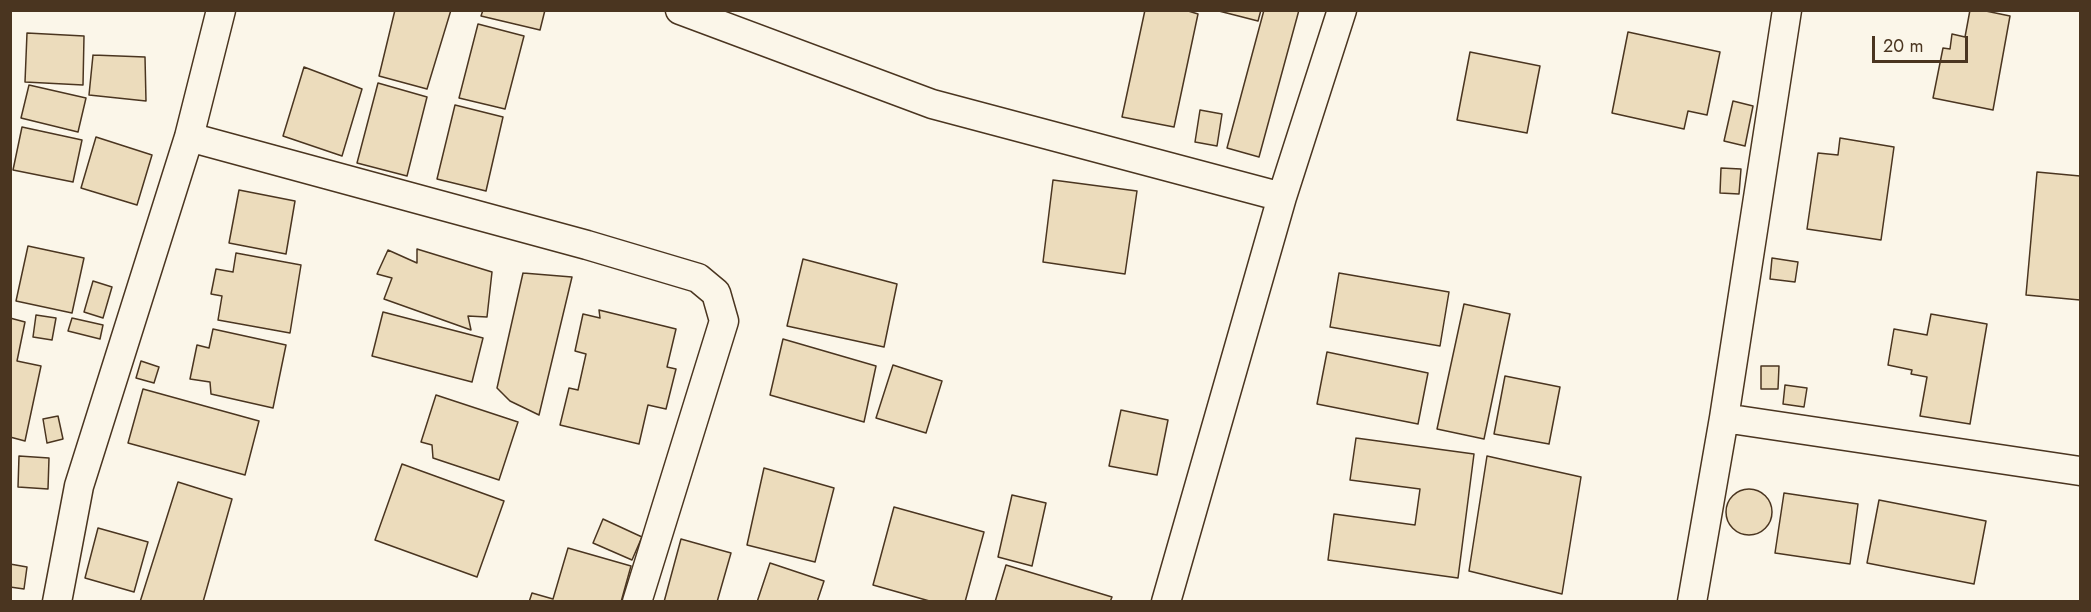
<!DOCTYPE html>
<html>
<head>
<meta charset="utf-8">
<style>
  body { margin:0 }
  #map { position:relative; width:2091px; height:612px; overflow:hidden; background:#fbf6e9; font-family:Jost,sans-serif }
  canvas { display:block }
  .frame { position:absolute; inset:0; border:12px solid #4a3520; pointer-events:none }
  .scale { position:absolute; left:1872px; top:36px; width:96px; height:27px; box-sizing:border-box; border:3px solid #4a3520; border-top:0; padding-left:8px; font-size:18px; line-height:21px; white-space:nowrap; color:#4a3520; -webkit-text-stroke:4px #fbf6e9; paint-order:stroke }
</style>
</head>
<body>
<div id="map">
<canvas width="2091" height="612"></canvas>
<div class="frame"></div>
<div class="scale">20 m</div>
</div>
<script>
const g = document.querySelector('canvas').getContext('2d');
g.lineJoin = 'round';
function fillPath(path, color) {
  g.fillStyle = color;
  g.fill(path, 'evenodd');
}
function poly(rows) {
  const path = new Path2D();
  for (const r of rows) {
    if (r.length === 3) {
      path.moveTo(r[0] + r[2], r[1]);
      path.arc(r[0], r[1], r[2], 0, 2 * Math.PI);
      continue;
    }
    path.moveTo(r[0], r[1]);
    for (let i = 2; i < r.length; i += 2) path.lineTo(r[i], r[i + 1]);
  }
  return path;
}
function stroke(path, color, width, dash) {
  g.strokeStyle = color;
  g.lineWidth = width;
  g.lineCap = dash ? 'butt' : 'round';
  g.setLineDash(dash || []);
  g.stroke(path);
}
const building = poly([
  [395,10,451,10,427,89,379,76,395,10],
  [483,10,545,10,540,30,481,16,483,10],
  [1145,10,1185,10,1198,14,1174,127,1122,117,1145,10],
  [1215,10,1261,10,1258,21,1215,10],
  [1264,10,1299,10,1259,157,1227,148,1264,10],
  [1970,10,1981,10,2010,16,1993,110,1933,98,1943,48,1950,49,1952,34,1965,37,1970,10],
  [478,24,524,36,505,109,459,98,478,24],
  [1628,32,1720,52,1707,115,1688,111,1684,129,1612,113,1628,32],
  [27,33,84,36,83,85,25,82,27,33],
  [1470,52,1540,66,1527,133,1457,120,1470,52],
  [93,55,145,57,146,101,89,95,93,55],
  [304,67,362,89,342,156,283,136,304,67],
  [378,83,427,97,407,176,357,163,378,83],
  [29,85,86,98,78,132,21,118,29,85],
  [1733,101,1753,106,1745,146,1724,141,1733,101],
  [455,105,503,117,486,191,437,179,455,105],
  [1200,110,1222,114,1217,146,1195,142,1200,110],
  [22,127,82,140,73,182,13,170,22,127],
  [96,137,152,155,137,205,81,188,96,137],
  [1840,138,1894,147,1881,240,1807,229,1818,153,1838,155,1840,138],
  [1721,168,1741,169,1739,194,1720,193,1721,168],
  [2037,172,2080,176,2080,300,2026,295,2037,172],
  [1053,180,1137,191,1125,274,1043,262,1053,180],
  [239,190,295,201,286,254,229,243,239,190],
  [28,246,84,258,72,313,16,301,28,246],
  [417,249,492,272,487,317,468,316,471,330,384,299,392,278,377,274,388,250,417,263,417,249],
  [236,253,301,265,290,333,218,320,222,296,211,294,216,269,233,272,236,253],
  [1772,258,1798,262,1795,282,1770,279,1772,258],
  [803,259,897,284,884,347,787,326,803,259],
  [523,273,572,277,539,415,510,401,497,388,523,273],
  [1339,273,1449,292,1440,346,1330,327,1339,273],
  [93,281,112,287,103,318,84,312,93,281],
  [1464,304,1510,314,1484,439,1437,429,1464,304],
  [599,310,676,329,667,367,676,369,666,409,648,405,639,444,560,425,569,388,578,390,586,354,575,351,583,314,600,318,599,310],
  [383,312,483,338,472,382,372,356,383,312],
  [1931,314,1987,324,1970,424,1920,416,1927,377,1911,374,1912,370,1888,365,1894,329,1927,335,1931,314],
  [36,315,56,318,52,340,33,337,36,315],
  [10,318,25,322,17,361,41,366,25,441,10,437,10,318],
  [72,318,103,325,100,339,68,331,72,318],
  [213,329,286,345,273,408,211,394,210,382,190,379,197,345,209,348,213,329],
  [783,339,876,366,864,422,770,395,783,339],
  [1327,352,1428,373,1418,424,1317,404,1327,352],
  [141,361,159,367,154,383,136,378,141,361],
  [893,365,942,381,926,433,876,418,893,365],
  [1761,366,1779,366,1778,389,1761,389,1761,366],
  [1505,376,1560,387,1549,444,1494,434,1505,376],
  [1785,385,1807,388,1804,407,1783,404,1785,385],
  [143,389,259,421,245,475,128,443,143,389],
  [436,395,518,422,499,480,433,458,432,445,421,442,436,395],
  [1121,410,1168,420,1157,475,1109,466,1121,410],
  [58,416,63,439,47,443,43,419,58,416],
  [1356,438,1474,454,1458,578,1328,560,1334,514,1415,525,1420,489,1350,480,1356,438],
  [19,456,49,458,48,489,18,487,19,456],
  [1487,456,1581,477,1562,594,1469,571,1487,456],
  [402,464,504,501,477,577,375,540,402,464],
  [764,468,834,488,815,562,747,545,764,468],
  [178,482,232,499,203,602,140,602,178,482],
  [1749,512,23],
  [1784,493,1858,504,1850,564,1775,553,1784,493],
  [1012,495,1046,503,1032,566,998,557,1012,495],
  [1879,500,1986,521,1974,584,1867,563,1879,500],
  [894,507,984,532,965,602,933,602,873,585,894,507],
  [603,519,642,537,632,560,593,543,603,519],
  [98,528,148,542,134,592,85,578,98,528],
  [681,539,731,553,717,602,664,602,681,539],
  [568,548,631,566,621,602,529,602,532,593,553,599,568,548],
  [770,563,824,581,817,602,757,602,770,563],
  [10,564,27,567,24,589,10,587,10,564],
  [1006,565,1112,597,1110,602,995,602,1006,565]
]);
const minor = poly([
  [680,10,932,104,1282,197],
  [189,137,587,245,698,278,716,293,724,321,637,602],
  [1724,418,2080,471],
  [57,602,79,486,189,137,221,10],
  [1166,602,1282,197,1342,10],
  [1692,602,1724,418,1787,10]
]);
fillPath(building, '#ecdcbc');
stroke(building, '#4a3520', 1.5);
stroke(minor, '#4a3520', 31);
stroke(minor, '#fbf6e9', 28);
</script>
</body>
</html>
